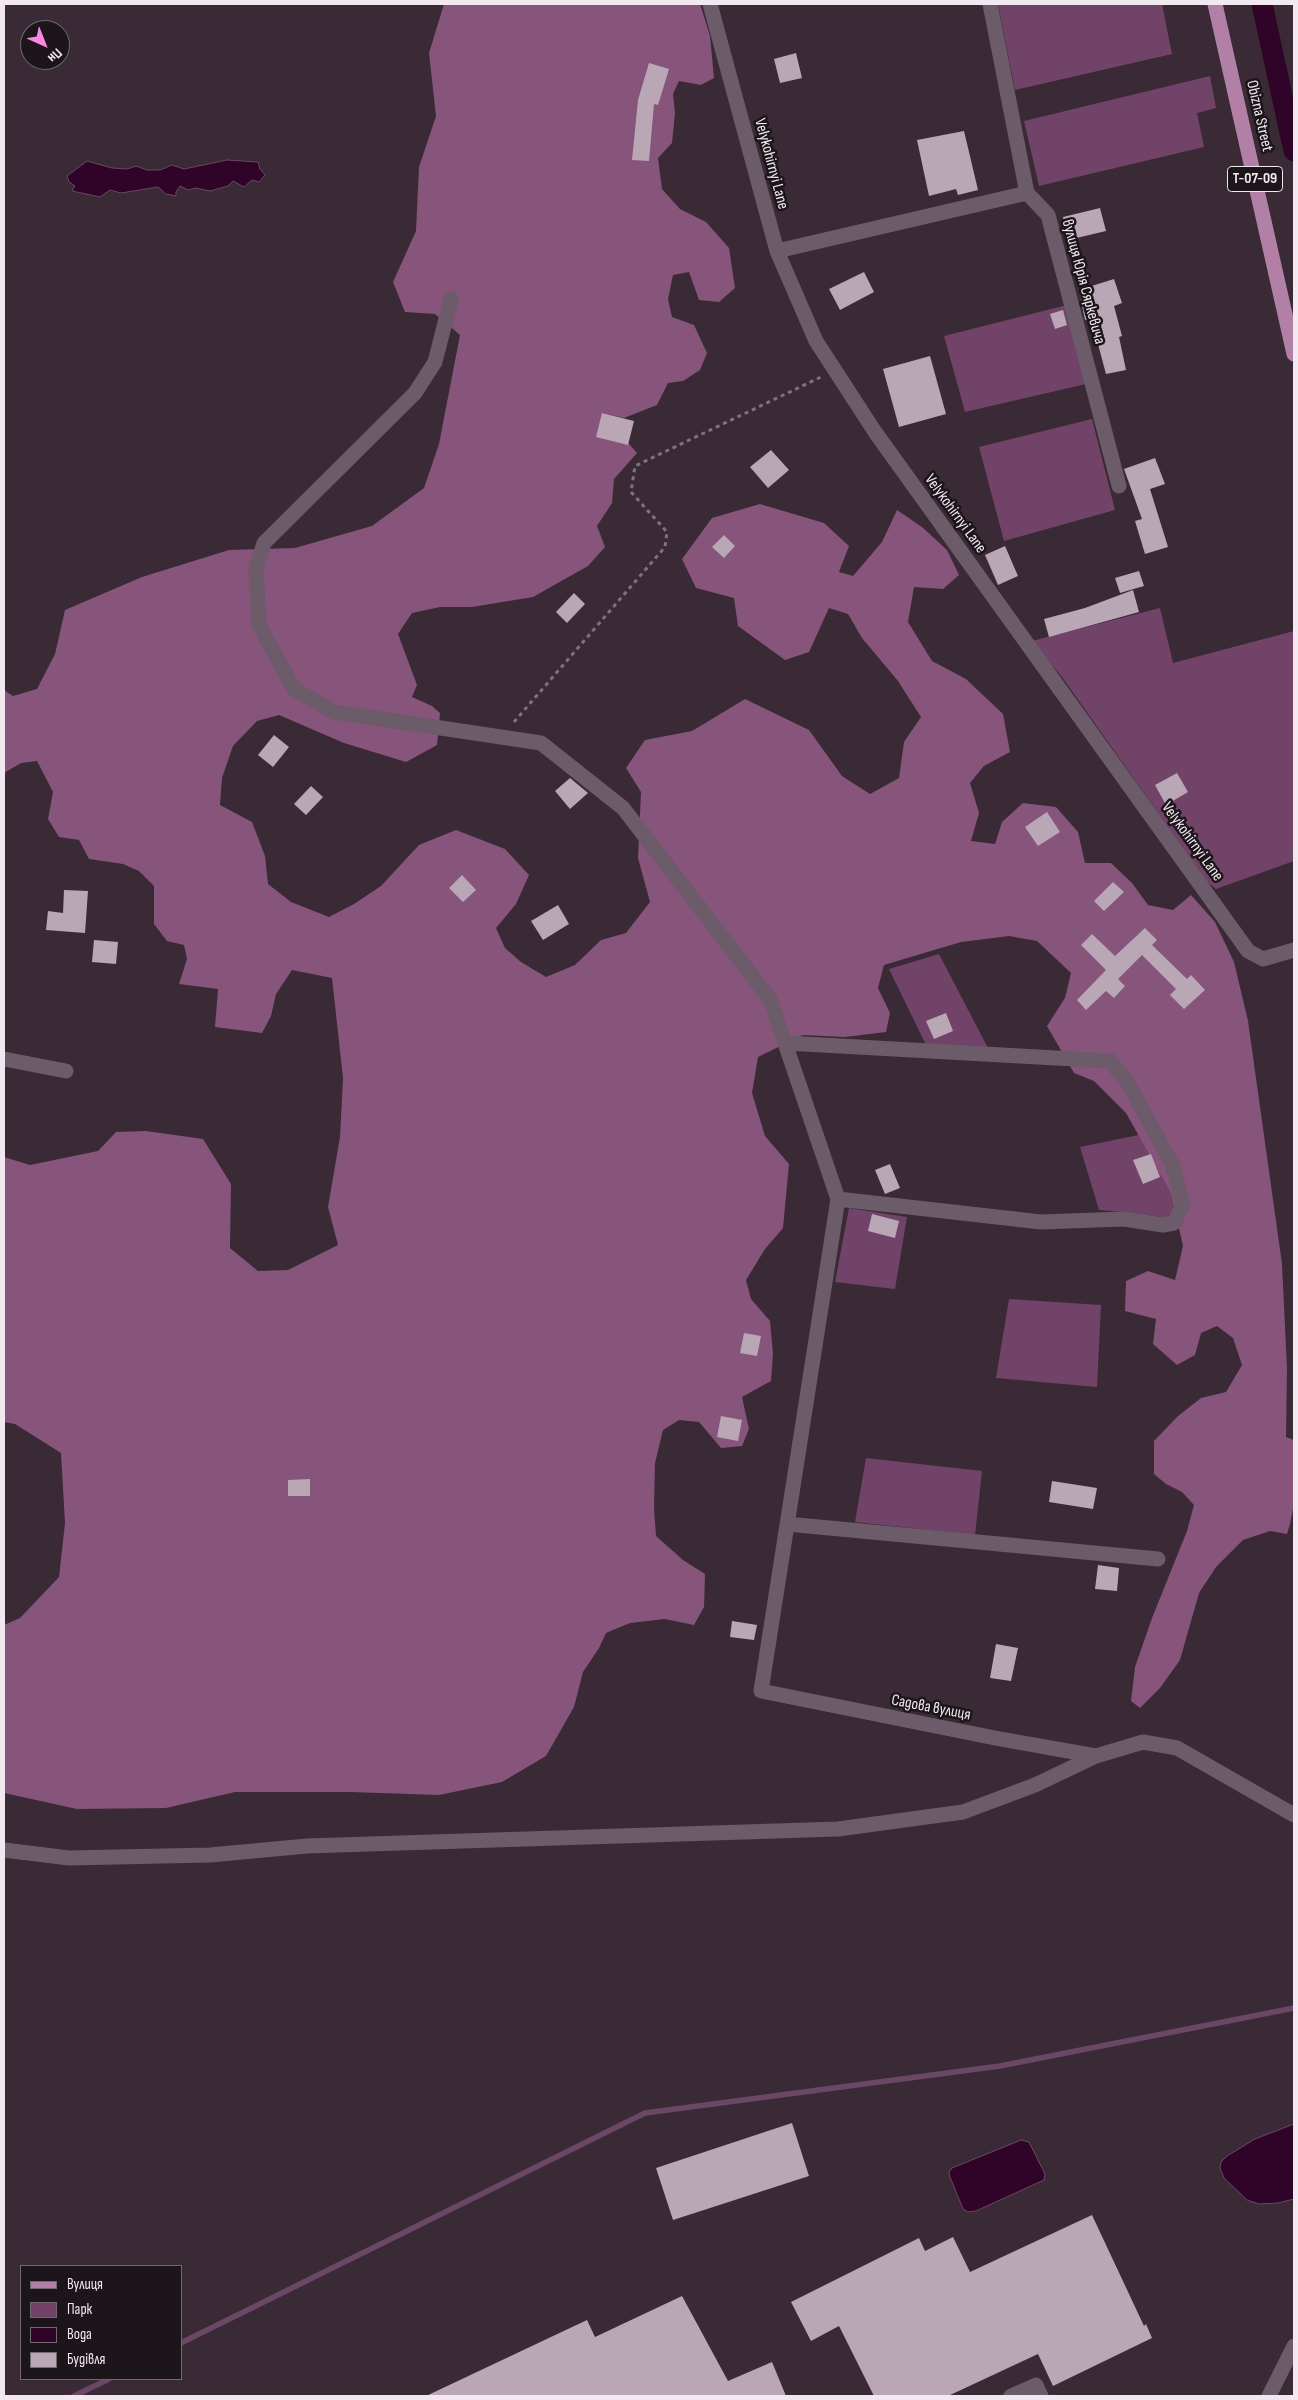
<!DOCTYPE html>
<html>
<head>
<meta charset="utf-8">
<style>
  body { margin:0 }
  #map { position:relative; width:1298px; height:2400px; overflow:hidden; background:#392a35; font-family:"Sofia Sans Condensed",sans-serif }
  canvas { display:block }
  .frame { position:absolute; inset:0; border:5px solid #f2e8f0; pointer-events:none }
  .legend { position:absolute; left:20px; top:2265px; width:162px; height:115px; box-sizing:border-box; background:#1c151a; border:1px solid #726970; margin:0; padding:6px 9px; list-style:none; font-size:15px; color:#f2e8f0 }
  .legend li { display:flex; align-items:center; gap:10px; height:25px }
  .legend b { width:25px; border:1px solid #726970 }
  .north { position:absolute; left:20px; top:20px; width:50px; height:50px; box-sizing:border-box; background:#1c151a; border:1px solid #726970; border-radius:50%; rotate:136deg; font-size:14px; font-weight:700; line-height:20px; text-align:center; color:#f2e8f0 }
  .north::after { content:''; display:block; margin:auto; width:18px; height:22px; background:#fc86e4; clip-path:polygon(50% 0,100% 100%,50% 72%,0 100%) }
</style>
</head>
<body>
<div id="map">
<canvas width="1298" height="2400"></canvas>
<div class="frame"></div>
<ul class="legend">
<li><b style="height:6px;background:#b27fa7"></b>Вулиця</li>
<li><b style="height:14px;background:#724368"></b>Парк</li>
<li><b style="height:14px;background:#300429"></b>Вода</li>
<li><b style="height:14px;background:#baa7b5"></b>Будівля</li>
</ul>
<div class="north">Пн</div>
</div>
<script>
const g = document.querySelector('canvas').getContext('2d');
g.lineJoin = 'round';
function fillPath(path, color) {
  g.fillStyle = color;
  g.fill(path, 'evenodd');
}
function poly(rows) {
  const path = new Path2D();
  for (const r of rows) {
    path.moveTo(r[0], r[1]);
    for (let i = 2; i < r.length; i += 2) path.lineTo(r[i], r[i + 1]);
  }
  return path;
}
function stroke(path, color, width, dash) {
  g.strokeStyle = color;
  g.lineWidth = width;
  g.lineCap = dash ? 'butt' : 'round';
  g.setLineDash(dash || []);
  g.stroke(path);
}
function drawText(font, color, halo, rows, align = 'center') {
  g.font = font + ' "Sofia Sans Condensed",sans-serif';
  g.lineWidth = 5;
  g.setLineDash([]);
  g.textBaseline = 'middle';
  g.strokeStyle = halo;
  g.fillStyle = color;
  for (const [text, x, y, turn = 0] of rows) {
    g.save();
    g.translate(x, y);
    g.rotate((+turn || 0) * Math.PI / 180);
    g.textAlign = isNaN(turn) ? turn : align;
    if (halo) g.strokeText(text, 0, 0);
    g.fillText(text, 0, 0);
    g.restore();
  }
}
const green = poly([
  [998,4,1162,4,1172,54,1015,90],
  [1210,76,1216,108,1197,113,1204,147,1039,186,1024,121],
  [1067,305,1086,384,965,412,944,336],
  [1092,419,1115,510,1004,541,979,447],
  [1160,608,1173,663,1294,631,1294,861,1216,889,1207,882,1062,677,1032,641],
  [939,954,988,1048,926,1045,889,969],
  [1148,1133,1177,1201,1171,1214,1167,1218,1135,1213,1099,1210,1080,1147],
  [849,1208,907,1217,895,1289,835,1282],
  [1009,1299,1101,1305,1097,1387,996,1378],
  [866,1458,982,1471,975,1535,855,1522]
]);
const forest = poly([
  [444,4,700,4,710,36,714,78,701,85,679,81,673,94,675,113,672,143,658,158,662,189,680,209,706,222,729,248,735,288,719,302,699,300,689,272,673,275,668,299,672,317,694,325,707,353,700,370,683,381,668,383,657,405,624,418,602,413,637,453,614,479,612,503,597,526,605,547,588,566,533,597,472,607,440,607,412,613,398,634,417,685,412,697,432,706,440,713,437,745,406,762,344,743,279,715,257,721,233,746,222,778,220,805,252,822,265,856,268,884,291,902,329,917,354,904,381,886,419,845,456,830,505,849,529,875,516,904,496,928,505,948,521,962,546,977,575,965,601,940,626,933,650,902,638,858,641,792,626,768,645,740,692,731,745,699,809,730,842,776,870,794,899,778,904,742,921,717,898,681,862,638,848,614,829,608,809,652,785,660,738,626,734,598,696,588,682,559,712,518,760,504,824,523,849,546,839,572,853,576,882,542,897,510,922,527,947,550,959,575,943,589,914,587,908,622,932,661,966,679,1003,714,1010,752,984,766,970,783,979,813,971,841,995,844,1002,822,1023,803,1056,807,1078,832,1085,863,1111,863,1132,883,1148,905,1173,910,1191,895,1215,922,1234,962,1248,1021,1282,1264,1287,1368,1286,1437,1294,1440,1294,1504,1290,1524,1287,1534,1270,1531,1243,1540,1216,1567,1199,1593,1180,1660,1160,1688,1140,1708,1131,1701,1135,1667,1152,1618,1187,1531,1194,1505,1182,1492,1166,1484,1154,1474,1154,1441,1178,1416,1201,1398,1226,1392,1242,1365,1233,1338,1217,1326,1201,1333,1195,1355,1177,1365,1153,1344,1156,1319,1125,1311,1126,1281,1148,1271,1175,1280,1183,1246,1171,1193,1126,1113,1094,1081,1074,1073,1047,1026,1065,998,1071,973,1037,941,1009,936,961,942,884,965,878,988,890,1013,886,1032,845,1037,803,1035,758,1057,752,1093,765,1136,789,1164,783,1228,765,1249,746,1280,751,1299,770,1321,773,1354,771,1381,742,1397,749,1429,742,1446,721,1448,699,1422,679,1420,663,1430,655,1463,654,1508,656,1536,683,1560,705,1574,704,1607,694,1625,665,1619,630,1623,606,1633,599,1648,583,1672,574,1707,546,1756,502,1782,439,1795,350,1792,235,1792,166,1808,77,1809,4,1793,4,1625,20,1618,59,1577,65,1523,61,1453,15,1424,4,1422,4,1157,30,1165,98,1151,116,1132,146,1131,203,1139,231,1184,230,1248,258,1271,288,1270,338,1245,328,1207,340,1137,343,1078,332,978,292,970,276,994,271,1016,262,1033,215,1027,218,989,179,984,187,959,184,945,167,941,154,924,154,886,139,871,123,864,89,859,79,840,59,837,48,819,53,792,37,761,21,763,4,773,4,690,13,696,37,689,55,654,65,610,142,577,229,550,295,548,372,526,424,488,439,444,460,335,435,314,405,312,393,282,416,231,419,167,436,116,429,53]
]);
const water = poly([
  [227,160,258,162,260,169,265,175,259,182,252,180,244,187,233,181,228,186,210,191,196,188,188,190,180,186,176,192,176,196,166,194,158,187,121,193,110,190,100,197,72,191,75,186,69,182,67,176,87,161,112,168,127,169,136,166,147,170,160,170,172,165,184,169,227,160],
  [1294,2124,1294,2199,1278,2203,1259,2204,1247,2200,1224,2178,1220,2168,1221,2162,1227,2156,1255,2139,1294,2124],
  [1021,2140,1029,2142,1045,2174,1044,2180,976,2211,968,2212,963,2209,950,2177,949,2172,952,2168,1021,2140]
]);
const stream = poly([
  [181,2343,645,2113,1000,2066,1294,2008],
  [74,2396,109,2379]
]);
const canal = poly([
  [1262,4,1294,151]
]);
const building = poly([
  [796,53,802,78,780,83,774,59],
  [649,63,669,69,658,105,654,104,649,161,632,160,638,100],
  [964,131,978,190,958,195,956,189,929,196,917,140],
  [1100,208,1106,231,1068,240,1063,217],
  [864,272,874,292,840,310,829,289],
  [1114,279,1122,303,1114,306,1122,336,1119,337,1126,370,1106,374,1091,318,1085,320,1079,290],
  [1063,310,1067,325,1055,329,1050,314],
  [930,356,946,414,899,427,883,369],
  [602,413,634,421,628,445,596,437],
  [771,450,789,470,768,488,750,467],
  [1155,458,1165,484,1150,489,1168,547,1145,554,1135,521,1142,519,1124,469],
  [724,535,735,546,724,558,712,547],
  [1005,546,1018,576,998,585,985,555],
  [1139,571,1144,586,1120,593,1115,578],
  [1133,590,1139,612,1049,637,1044,619,1085,608],
  [574,593,585,604,567,623,556,612],
  [274,735,289,747,273,767,258,755],
  [1177,773,1188,792,1166,805,1155,785],
  [570,778,588,793,570,809,555,791],
  [311,786,323,797,306,815,294,804],
  [1047,812,1060,832,1038,846,1025,827],
  [462,875,476,890,463,902,449,888],
  [1113,882,1124,892,1104,911,1094,901],
  [64,890,88,891,85,933,46,930,48,911,63,913],
  [558,905,569,924,543,940,531,921],
  [1145,928,1157,940,1152,945,1187,979,1191,975,1205,990,1184,1009,1170,995,1176,989,1142,955,1118,979,1125,986,1114,998,1106,991,1086,1010,1077,1000,1106,970,1081,945,1092,934,1115,956],
  [94,940,118,942,116,964,92,962],
  [946,1013,953,1031,934,1039,926,1021],
  [1151,1154,1160,1177,1143,1184,1133,1160],
  [890,1164,900,1188,885,1194,875,1170],
  [872,1214,899,1221,895,1238,868,1231],
  [744,1333,761,1336,757,1356,740,1353],
  [721,1416,742,1420,738,1441,717,1437],
  [310,1479,310,1496,288,1496,288,1480],
  [1052,1481,1097,1488,1093,1509,1049,1502],
  [1098,1565,1119,1568,1117,1591,1095,1589],
  [732,1621,757,1625,754,1640,730,1637],
  [996,1644,1018,1648,1011,1681,990,1678],
  [792,2123,809,2176,673,2220,656,2168],
  [1092,2215,1144,2326,1146,2324,1152,2338,1053,2386,1038,2354,948,2396,874,2396,839,2326,811,2341,791,2302,919,2238,925,2251,953,2237,970,2272],
  [682,2296,728,2381,772,2362,786,2396,426,2396,587,2320,595,2337]
]);
const path = poly([
  [514,722,665,547,667,532,631,492,635,466,821,377]
]);
const minor = poly([
  [710,4,777,251,816,341,875,432,1248,951,1263,959,1294,950],
  [990,4,1027,193,1048,215,1119,486],
  [777,251,1027,193],
  [451,299,435,362,415,393,264,543,256,569,259,625,294,689,334,712,541,743,623,808,770,999,838,1199,761,1691,995,1738,1096,1756],
  [786,1043,1110,1061,1128,1083,1173,1166,1183,1205,1174,1223,1163,1225,1124,1219,1041,1222,838,1199],
  [4,1059,66,1071],
  [787,1524,1158,1559],
  [4,1850,69,1858,210,1855,307,1846,838,1829,963,1812,1035,1785,1096,1756,1143,1742,1177,1748,1294,1815],
  [1011,2396,1036,2385,1041,2396],
  [1269,2396,1294,2346]
]);
const major = poly([
  [1215,4,1294,354]
]);
const shields = [
  [1255,179,55]
];
const shieldNames = [
  ["Т-07-09",1255,179]
];
const streetNames = [
  ["Obizna Street",1259,116,77],
  ["Velykohirnyi Lane",771,164,75],
  ["вулиця Юрія Сяркевича",1083,282,75],
  ["Velykohirnyi Lane",955,514,54],
  ["Velykohirnyi Lane",1192,842,54],
  ["Садова вулиця",931,1708,11]
];
fillPath(green, '#724368');
fillPath(forest, '#87547c');
fillPath(water, '#300429');
stroke(water, '#6a4865', 1);
stroke(stream, '#6a4865', 5.5);
stroke(canal, '#300429', 21);
fillPath(building, '#baa7b5');
stroke(path, '#7f727b', 3, [4, 4]);
stroke(minor, '#6c5b68', 15);
stroke(major, '#b27fa7', 15);
for (const [x, y, w] of shields) {
  const box = new Path2D();
  box.roundRect(x - w / 2, y - 12.5, w, 25, 4);
  g.fillStyle = '#1c151a';
  g.fill(box);
  stroke(box, '#f2e8f0', 1);
}
drawText('bold 15px', '#f2e8f0', null, shieldNames);
drawText('16px', '#f2e8f0', '#1c151a', streetNames);
</script>
</body>
</html>
